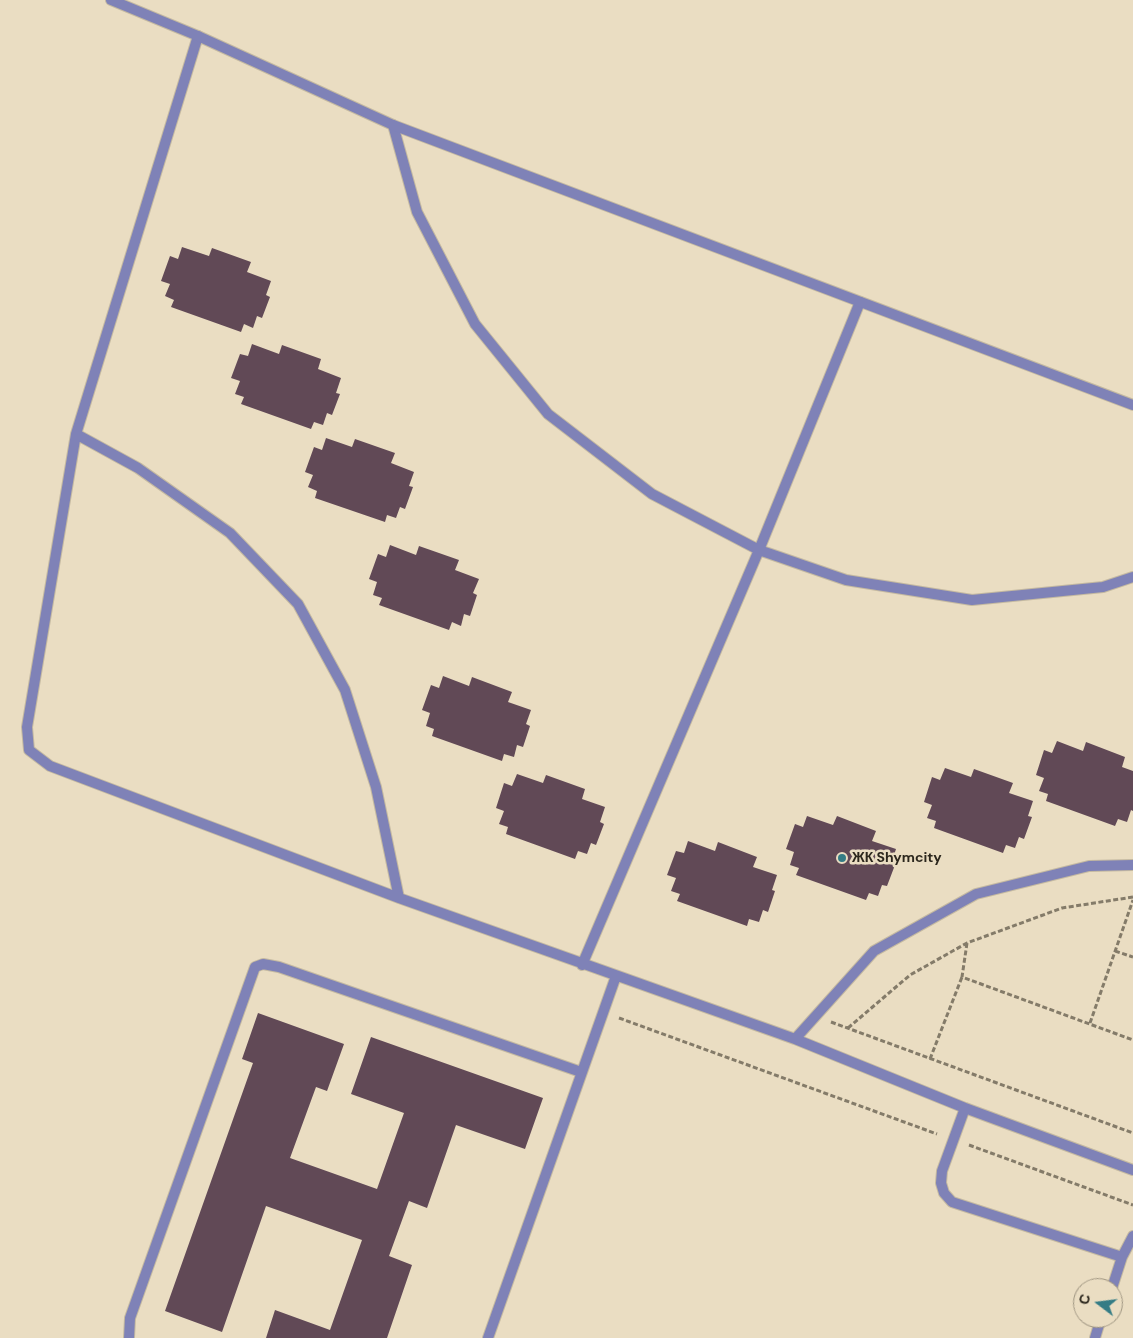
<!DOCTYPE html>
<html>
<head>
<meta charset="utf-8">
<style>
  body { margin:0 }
  #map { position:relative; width:1133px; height:1338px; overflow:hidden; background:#eaddc2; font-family:"DM Sans",sans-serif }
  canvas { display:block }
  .north { position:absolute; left:1073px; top:1278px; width:50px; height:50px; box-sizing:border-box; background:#eaddc2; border:1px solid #9e9480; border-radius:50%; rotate:285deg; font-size:14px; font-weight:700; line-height:20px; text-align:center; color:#2c271d }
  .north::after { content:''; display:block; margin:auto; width:18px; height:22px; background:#347c85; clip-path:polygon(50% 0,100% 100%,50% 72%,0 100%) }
</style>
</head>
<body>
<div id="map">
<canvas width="1133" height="1338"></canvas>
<div class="north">С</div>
</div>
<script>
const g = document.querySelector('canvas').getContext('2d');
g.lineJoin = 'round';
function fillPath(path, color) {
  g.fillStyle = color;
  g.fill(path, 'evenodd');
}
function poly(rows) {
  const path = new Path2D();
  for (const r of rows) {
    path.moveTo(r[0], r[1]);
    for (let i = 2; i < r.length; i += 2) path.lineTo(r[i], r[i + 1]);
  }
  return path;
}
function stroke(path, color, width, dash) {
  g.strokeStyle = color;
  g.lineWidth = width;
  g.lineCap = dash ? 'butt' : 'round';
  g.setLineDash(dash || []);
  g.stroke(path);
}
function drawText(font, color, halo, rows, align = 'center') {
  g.font = font + ' "DM Sans",sans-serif';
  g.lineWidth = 5;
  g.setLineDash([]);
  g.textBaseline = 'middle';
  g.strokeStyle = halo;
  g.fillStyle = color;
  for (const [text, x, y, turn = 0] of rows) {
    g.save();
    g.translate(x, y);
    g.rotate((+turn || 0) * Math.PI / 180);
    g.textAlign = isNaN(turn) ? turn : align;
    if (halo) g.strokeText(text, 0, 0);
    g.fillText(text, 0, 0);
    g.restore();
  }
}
const building = poly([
  [182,247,209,256,212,248,251,262,247,272,271,281,266,295,270,297,262,318,257,316,253,328,244,324,241,332,171,307,174,300,165,296,170,284,161,281,170,256,178,259],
  [252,344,279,354,282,345,321,359,318,369,341,378,336,393,340,394,332,415,327,413,323,425,314,422,311,429,241,404,244,397,235,394,240,381,231,378,240,354,248,356],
  [326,438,352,447,355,439,395,453,391,463,414,472,409,486,413,487,405,509,400,507,396,518,387,515,385,522,315,498,317,491,308,487,313,475,305,472,314,447,322,450],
  [390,545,416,555,419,546,459,560,455,570,479,579,473,593,477,595,470,616,464,614,461,626,452,622,449,630,379,605,382,598,373,595,377,582,369,579,378,554,386,557],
  [443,676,469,686,472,677,512,692,508,702,531,710,526,724,530,726,523,747,517,745,514,757,504,754,502,761,432,736,434,729,426,726,430,713,422,710,431,685,439,688],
  [1057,741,1083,751,1086,742,1125,757,1122,767,1133,771,1133,811,1131,810,1127,822,1118,819,1115,826,1046,801,1048,794,1039,791,1044,778,1036,775,1044,750,1052,753],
  [945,768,971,777,974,769,1013,783,1009,793,1033,801,1028,816,1032,817,1024,839,1019,837,1015,848,1006,845,1003,853,934,828,936,821,927,818,932,805,924,802,932,777,940,780],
  [517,774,543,783,546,775,585,789,582,799,605,807,600,822,604,824,596,845,591,843,587,854,578,851,575,859,506,834,508,827,499,824,504,811,496,808,504,783,512,786],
  [807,816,833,825,837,816,876,831,872,841,896,849,891,864,895,865,887,886,882,885,878,896,869,893,866,900,796,875,799,868,790,865,794,852,786,849,795,824,803,827],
  [688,841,715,851,718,842,757,857,753,867,777,875,772,890,775,891,768,912,763,910,759,922,749,919,747,926,677,901,680,894,671,891,676,878,667,875,676,851,684,853],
  [258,1013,344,1044,327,1091,316,1087,290,1158,377,1189,404,1113,351,1094,371,1037,543,1098,525,1149,456,1125,427,1208,409,1201,389,1256,412,1265,387,1338,266,1338,275,1310,330,1330,362,1240,266,1206,222,1332,165,1311,253,1063,242,1059]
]);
const path = poly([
  [967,943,962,977,1133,1040],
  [1115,951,1133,957],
  [619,1018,937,1134],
  [831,1022,1133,1133],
  [1090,1023,1133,900],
  [848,1028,910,975,967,943,1062,908,1133,897],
  [930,1059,962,977],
  [969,1145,1133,1205]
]);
const service = poly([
  [198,36,76,434,27,727,29,750,50,766,399,898,795,1039,965,1108,1133,1170],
  [393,125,417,212,475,324,548,414,652,494,759,550,846,580,972,600,1103,587,1133,577],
  [76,434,138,468,230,533,298,604,345,690,376,787,399,898],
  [582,965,759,550,860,302],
  [795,1039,874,951,976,894,1089,866,1133,865],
  [965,1108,942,1171,941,1183,944,1193,952,1202,1122,1257],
  [1112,1288,1122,1257,1133,1236],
  [129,1338,130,1318,255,967,263,964,279,967,581,1072],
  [488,1338,616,976],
  [1095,1338,1101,1318]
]);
const tertiary = poly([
  [111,0,198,36,393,125,1133,405]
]);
const markers = [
  [842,858,5,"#347c85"]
];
const poiNames = [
  ["ЖК Shymcity",852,858]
];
fillPath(building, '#614956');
stroke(service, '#c4b9a1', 12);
stroke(tertiary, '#c4b9a1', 12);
stroke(path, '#847b69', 3, [5, 2.5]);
stroke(service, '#7f82b7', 10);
stroke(tertiary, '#7f82b7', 10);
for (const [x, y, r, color] of markers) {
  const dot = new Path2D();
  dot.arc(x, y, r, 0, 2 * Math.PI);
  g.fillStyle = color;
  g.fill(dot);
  stroke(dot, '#eaddc2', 2);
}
drawText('bold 14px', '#2c271d', '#eaddc2', poiNames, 'left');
</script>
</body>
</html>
